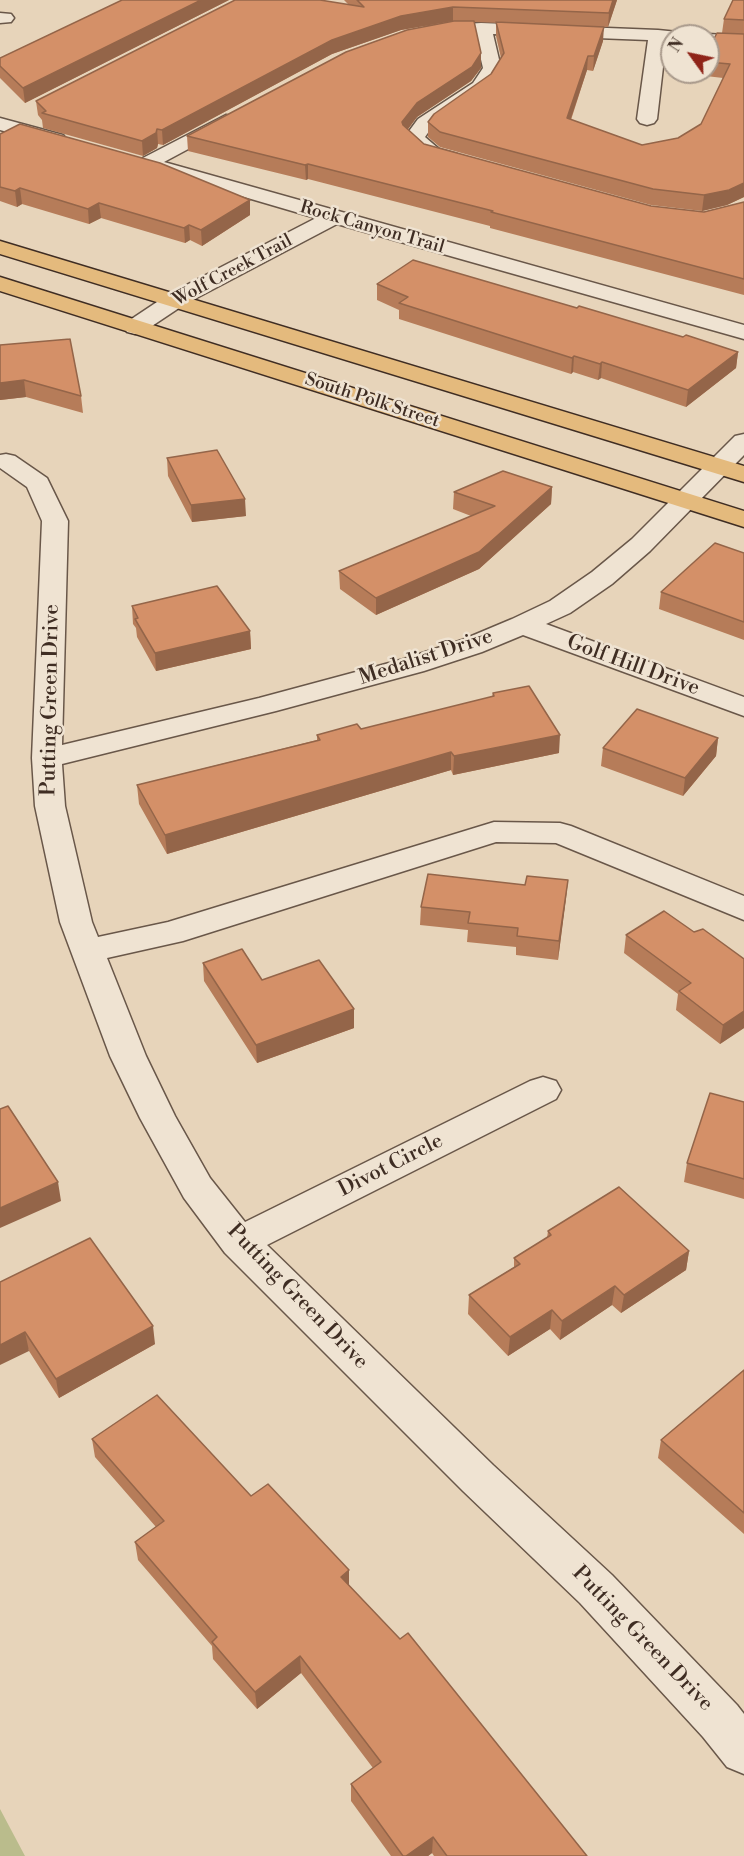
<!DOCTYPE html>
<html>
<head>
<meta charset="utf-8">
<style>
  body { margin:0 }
  #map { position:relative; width:744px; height:1856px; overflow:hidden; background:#e7d4ba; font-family:"Libre Bodoni",serif }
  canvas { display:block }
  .north { position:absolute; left:660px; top:24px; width:60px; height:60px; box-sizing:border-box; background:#efe3d2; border:2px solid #a99a8c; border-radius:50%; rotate:303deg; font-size:16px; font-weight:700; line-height:24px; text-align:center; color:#3f2d23 }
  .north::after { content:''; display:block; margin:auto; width:21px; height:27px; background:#8f2418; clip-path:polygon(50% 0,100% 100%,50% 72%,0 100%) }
</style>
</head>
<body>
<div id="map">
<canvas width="744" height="1856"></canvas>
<div class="north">N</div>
</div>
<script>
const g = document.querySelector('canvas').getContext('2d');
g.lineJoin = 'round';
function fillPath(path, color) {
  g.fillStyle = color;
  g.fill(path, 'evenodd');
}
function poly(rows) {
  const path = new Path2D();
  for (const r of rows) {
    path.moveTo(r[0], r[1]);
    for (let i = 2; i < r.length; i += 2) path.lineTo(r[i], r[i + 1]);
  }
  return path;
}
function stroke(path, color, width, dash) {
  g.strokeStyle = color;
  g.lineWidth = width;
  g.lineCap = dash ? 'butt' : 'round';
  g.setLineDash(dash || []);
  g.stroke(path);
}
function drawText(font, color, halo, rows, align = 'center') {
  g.font = font + ' "Libre Bodoni",serif';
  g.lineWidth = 5;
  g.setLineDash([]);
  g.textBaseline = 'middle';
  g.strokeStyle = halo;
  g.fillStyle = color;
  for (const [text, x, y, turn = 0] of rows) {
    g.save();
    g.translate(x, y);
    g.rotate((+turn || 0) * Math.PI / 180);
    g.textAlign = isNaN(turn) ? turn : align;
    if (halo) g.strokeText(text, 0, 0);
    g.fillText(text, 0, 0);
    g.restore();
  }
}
const green = poly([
  [0,1809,25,1856,0,1856]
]);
const minor = poly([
  [0,13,11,14,14,18,11,22,0,23,0,13],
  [481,23,658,30,678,32,681,36,672,36,672,41,666,41,657,119,654,123,647,125,640,123,637,119,648,40,493,34,501,68,489,87,432,127,425,137,439,149,457,154,460,158,457,162,450,164,425,157,404,138,418,119,473,83,483,68,475,34,432,36,426,35,423,31,426,27,432,26,481,23],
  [708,34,744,36,744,46,708,44,708,36,701,36,708,34],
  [226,115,233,117,236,121,233,125,164,162,744,325,744,339,337,224,185,304,143,332,135,334,127,332,124,327,127,322,169,294,316,218,149,169,139,168,136,164,139,160,226,115],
  [0,118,63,135,66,139,63,143,56,145,0,130,0,118],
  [744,434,744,455,650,551,612,584,570,613,546,624,744,697,744,716,523,635,482,652,424,671,276,711,62,764,65,806,92,922,98,937,168,922,494,822,560,823,571,826,744,896,744,920,556,843,496,842,183,941,107,958,146,1056,175,1116,210,1178,245,1222,530,1081,543,1077,556,1081,561,1090,556,1099,267,1245,493,1465,612,1575,737,1705,744,1714,744,1774,727,1767,703,1737,580,1603,463,1491,225,1253,184,1198,140,1118,110,1056,60,922,35,806,32,758,42,521,27,487,0,468,0,455,6,454,15,456,47,478,68,521,62,745,259,698,404,659,462,640,512,619,550,601,592,572,632,539,735,436,744,434]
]);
const major = poly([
  [0,241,744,466,744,482,0,254,0,241],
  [0,277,744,511,744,527,0,291,0,277]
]);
const wall = poly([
  [122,0,229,0,25,103,0,78,0,58],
  [344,0,617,0,608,27,474,22,481,53,481,68,471,81,417,117,408,129,424,144,651,206,704,212,744,202,744,295,490,228,490,226,308,179,306,180,188,151,187,136,470,21,453,21,401,30,332,54,163,145,158,144,157,148,143,156,43,128,42,120,38,115,36,101,349,5],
  [744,0,744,197,727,205,702,211,651,205,440,147,428,137,428,122,491,74,501,58,496,36,496,22,603,41,593,71,587,70,571,120,642,145,678,138,701,124,723,78,706,76,706,72,708,72,708,50,722,33,724,19],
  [0,134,250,215,202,246,190,240,185,243,101,218,89,224,22,204,17,207,0,201],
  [377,284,577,308,738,352,736,368,686,407,601,378,598,380,573,372,571,374,399,319,399,310,377,300],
  [0,345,81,396,83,413,26,397,0,400],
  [167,458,246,516,192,522,168,476],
  [552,487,551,504,479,569,376,615,340,589,339,571,471,516,453,509,454,492],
  [744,553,744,640,659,609,661,592],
  [132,606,250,631,251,649,156,671,137,637,136,628,133,624],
  [493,693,559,753,453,775,451,770,167,854,139,804,137,785,317,740,317,735,361,729,492,697],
  [718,738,716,756,683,796,601,766,603,748],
  [568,880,558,960,516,955,516,947,467,942,468,930,420,925,421,907,525,885],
  [694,932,744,959,744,1028,720,1044,676,1010,678,994,624,953,626,935],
  [203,963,262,980,354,1009,354,1028,257,1063,204,981],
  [744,1102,744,1199,684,1182,687,1163],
  [548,1231,689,1251,686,1270,621,1313,612,1305,560,1340,550,1329,508,1356,468,1314,469,1295,514,1267,514,1258,547,1238],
  [0,1282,155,1344,59,1398,29,1351],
  [744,1370,744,1534,658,1458,661,1440],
  [92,1439,251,1496,349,1586,587,1856,434,1856,432,1853,428,1856,391,1856,351,1801,351,1784,373,1768,301,1673,257,1709,213,1659,212,1646,138,1560,135,1542,156,1527,95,1457]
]);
const shadedWall = poly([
  [201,0,229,0,25,103,23,88],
  [613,0,617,0,608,27,609,13],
  [453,7,453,21,401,30,332,54,163,145,162,130,332,40,401,16],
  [604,27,603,41,593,71,594,56],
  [481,53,481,68,471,81,417,117,402,137,402,122,417,103],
  [588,56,587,70,566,133,567,118],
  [157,129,158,144,157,148,143,156,142,141],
  [308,164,308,179,306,180,305,165],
  [744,183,744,197,727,205,702,211,704,195],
  [20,188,22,204,17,207,15,191],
  [250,200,250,215,202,246,201,230],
  [99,203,101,218,89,224,88,209],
  [189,225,190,240,185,243,184,228],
  [738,352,736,368,686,407,688,390],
  [574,356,573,372,571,374,572,358],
  [602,362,601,378,598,380,600,364],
  [24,380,26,397,0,400,0,383],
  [552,487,551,504,479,569,376,615,376,598],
  [245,499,246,516,192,522,191,505],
  [250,631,251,649,156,671,155,653],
  [560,735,559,753,453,775,454,756],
  [718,738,716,756,683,796,685,778],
  [451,752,451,770,167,854,165,835],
  [568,880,566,899,558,960,559,941],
  [354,1009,354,1028,257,1063,256,1045],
  [744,1011,744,1028,720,1044,723,1025],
  [58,1182,61,1201,0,1228,0,1208],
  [689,1251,686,1270,621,1313,624,1295],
  [615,1286,612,1305,560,1340,562,1321],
  [552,1310,550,1329,508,1356,510,1337],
  [153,1326,155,1344,59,1398,56,1379],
  [25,1332,29,1351,0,1365,0,1345],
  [349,1570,349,1588,341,1577],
  [300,1656,301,1673,257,1709,255,1692],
  [433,1837,432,1853,428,1856,406,1856]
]);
const building = poly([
  [122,0,201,0,23,88,0,66,0,58,122,0],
  [235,0,320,0,364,7,357,0,613,0,609,13,453,7,401,16,332,40,162,130,157,129,156,133,142,141,42,113,46,111,36,101,235,0],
  [733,0,744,0,744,20,724,19,733,0],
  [454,21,474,21,481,53,472,67,417,103,402,122,403,125,424,144,651,206,704,212,744,202,744,279,491,212,493,211,308,164,305,165,187,136,346,52,407,30,454,21],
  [496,22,604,27,594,56,588,56,567,118,642,145,678,138,701,124,730,64,708,62,710,56,708,55,708,50,717,33,744,34,744,183,729,190,704,195,653,189,440,132,428,122,434,114,491,74,504,53,496,22],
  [20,124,160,163,250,200,201,230,189,225,184,228,99,203,88,209,20,188,15,191,0,187,0,134,20,124],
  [413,260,577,308,579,306,683,337,686,335,738,352,688,390,602,362,600,364,574,356,572,358,399,303,408,297,377,284,413,260],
  [70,339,81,396,24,380,0,383,0,345,70,339],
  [217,450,245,499,191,505,167,458,217,450],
  [503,471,552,487,479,552,376,598,339,571,495,506,454,492,503,471],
  [715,543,744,553,744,622,661,592,715,543],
  [217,586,250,631,155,653,135,619,138,618,132,606,217,586],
  [529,686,560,735,454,756,451,752,165,835,137,785,320,740,317,735,357,724,361,729,494,696,493,693,529,686],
  [637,709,718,738,685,778,603,748,637,709],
  [428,874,525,885,527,876,568,880,559,941,517,936,518,928,468,923,470,912,421,907,428,874],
  [664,911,694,932,703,929,744,959,744,1011,723,1025,679,991,691,983,626,935,664,911],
  [242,949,262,980,319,960,354,1009,256,1045,203,963,242,949],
  [710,1093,744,1102,744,1179,687,1163,710,1093],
  [8,1106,58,1182,0,1208,0,1109,8,1106],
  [619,1187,689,1251,624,1295,615,1286,562,1321,552,1310,510,1337,469,1295,520,1264,514,1258,551,1235,548,1231,619,1187],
  [90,1238,153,1326,56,1379,25,1332,0,1345,0,1282,90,1238],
  [744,1370,744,1513,661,1440,744,1370],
  [157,1395,251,1496,268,1484,349,1570,341,1577,400,1639,408,1633,587,1856,447,1856,433,1837,406,1856,403,1856,351,1784,381,1762,300,1656,255,1692,212,1642,217,1637,135,1542,164,1521,92,1439,157,1395]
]);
const farStreetnames = [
  ["Rock Canyon Trail",372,228,16],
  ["Wolf Creek Trail",233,271,-28],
  ["South Polk Street",372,401,18]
];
const streetNames = [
  ["Medalist Drive",426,658,-18],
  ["Golf Hill Drive",633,666,20],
  ["Putting Green Drive",51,700,-89],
  ["Divot Circle",391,1166,-27],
  ["Putting Green Drive",297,1297,46],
  ["Putting Green Drive",642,1639,46]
];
fillPath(green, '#babc8c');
stroke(minor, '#695749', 3);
stroke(major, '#3f2d23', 3);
fillPath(minor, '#efe3d2');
fillPath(major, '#e4ba7d');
fillPath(wall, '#b67c59');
fillPath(shadedWall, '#946549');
fillPath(building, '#d49068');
stroke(building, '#946549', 1.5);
drawText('18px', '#3f2d23', '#efe3d2', farStreetnames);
drawText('21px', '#3f2d23', '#efe3d2', streetNames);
</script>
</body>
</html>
